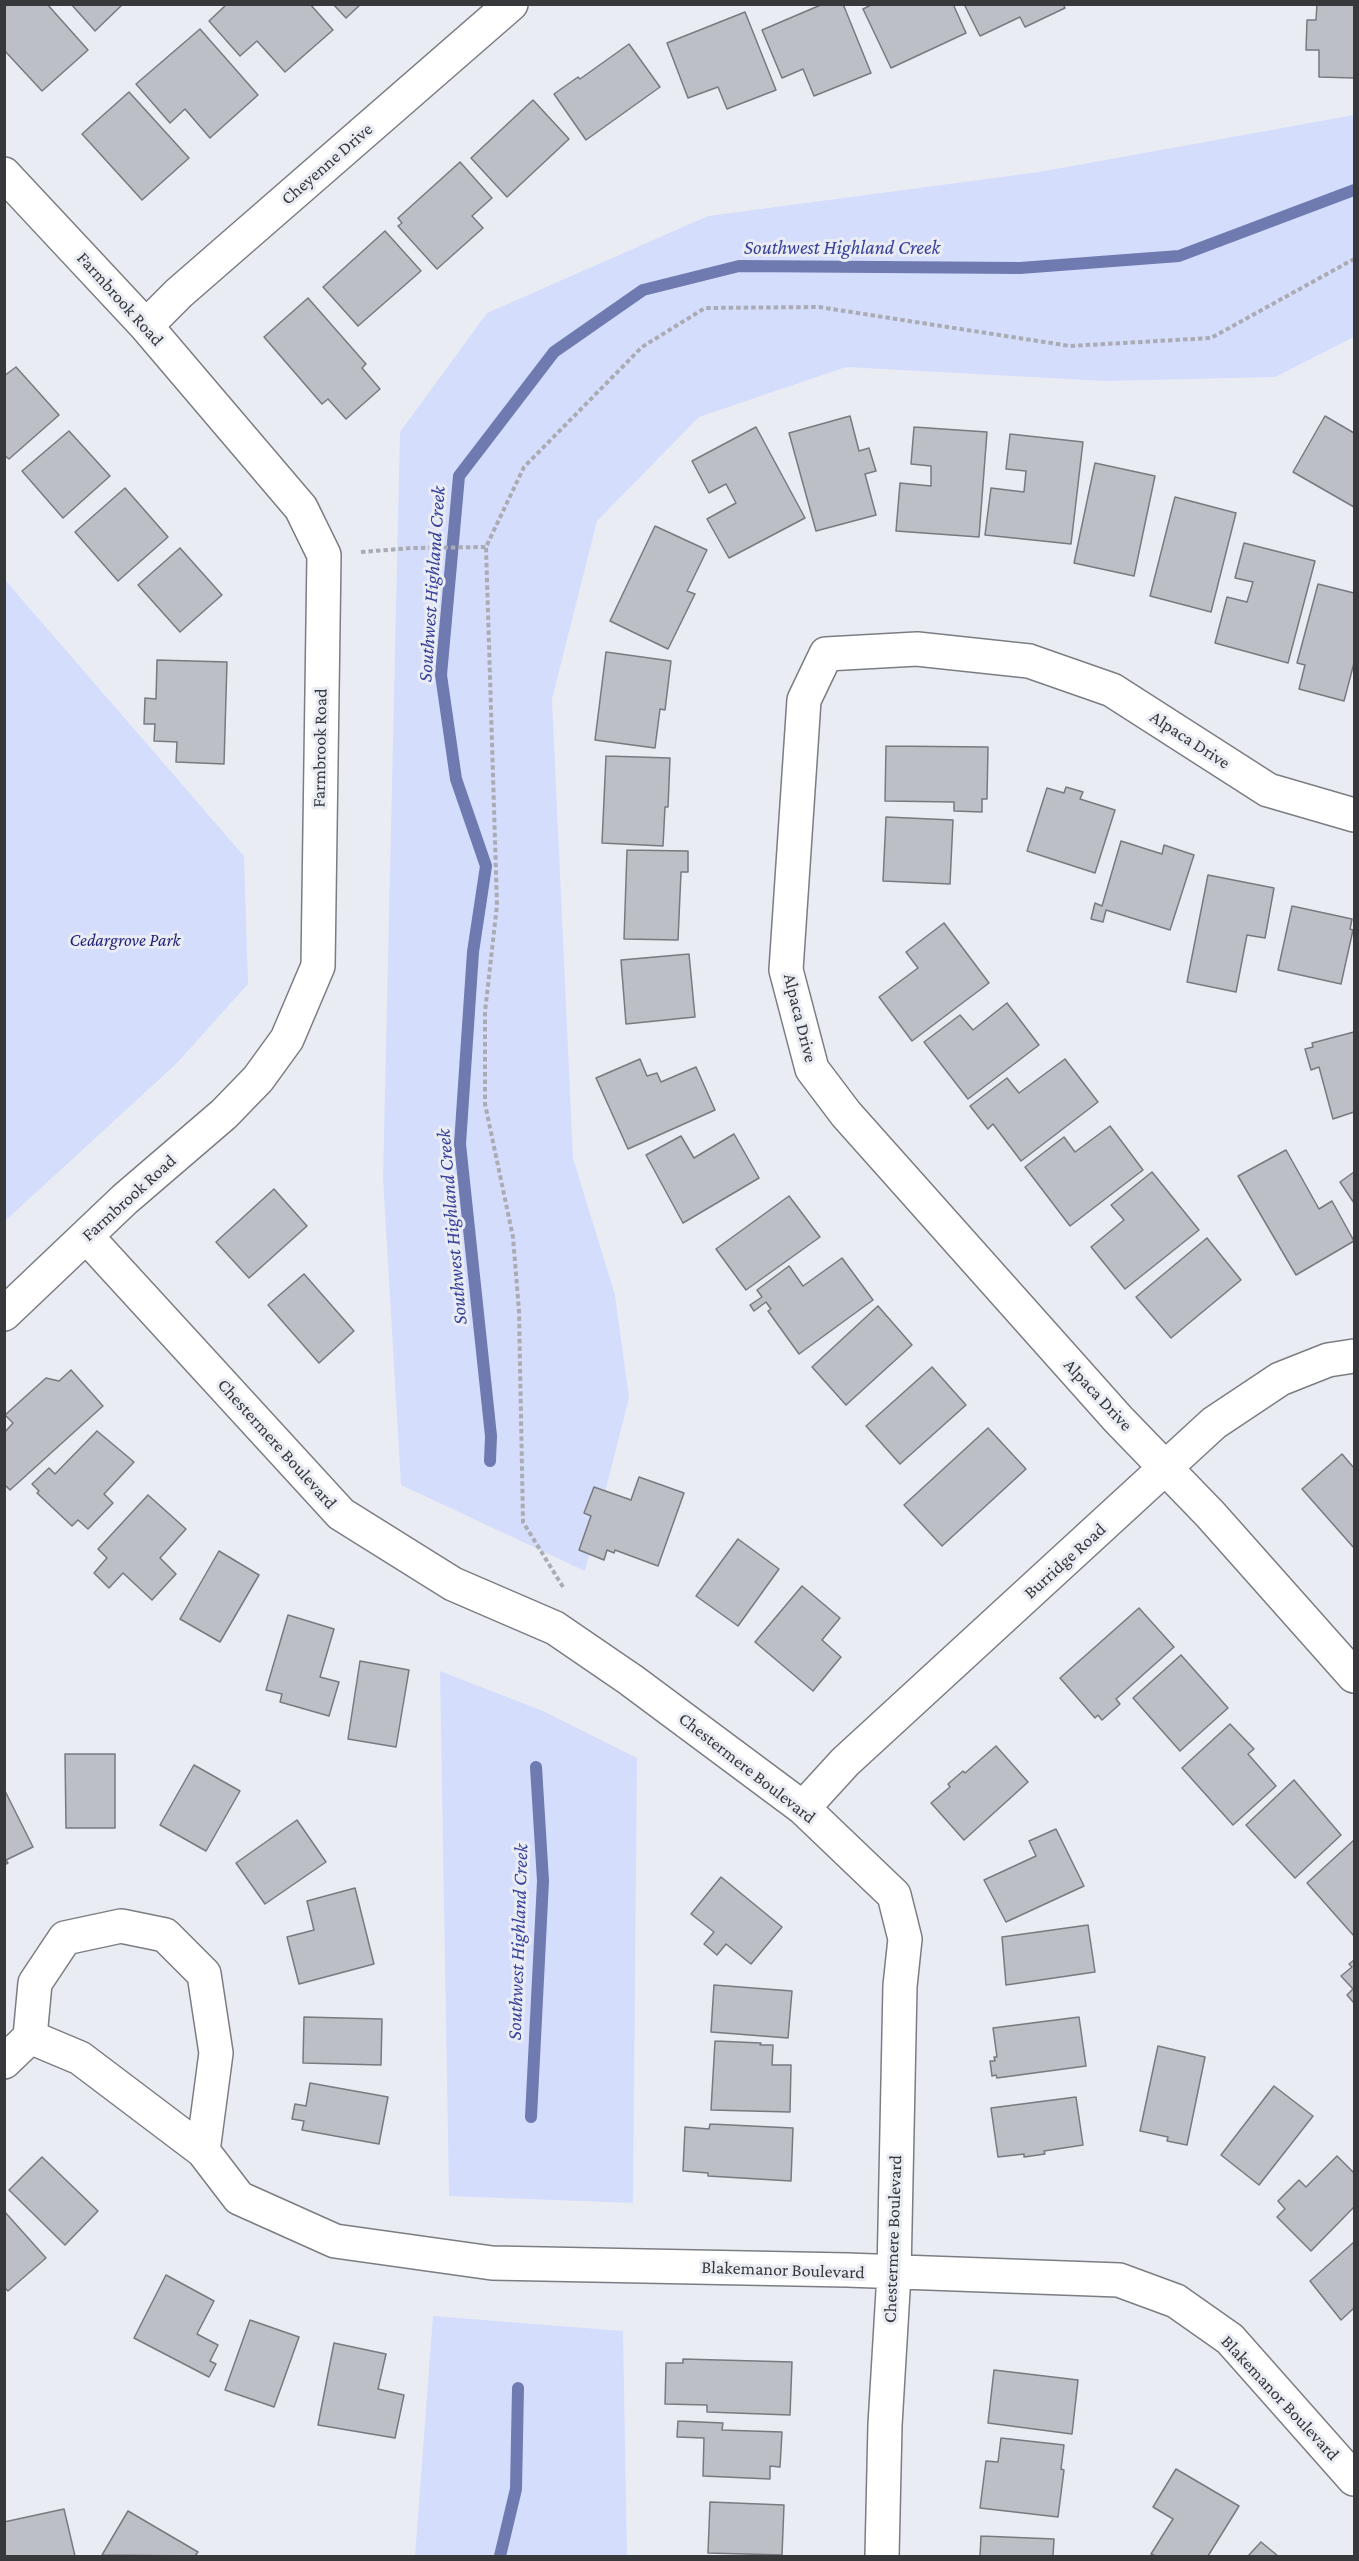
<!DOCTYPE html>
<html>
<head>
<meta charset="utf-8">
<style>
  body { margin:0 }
  #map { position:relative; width:1359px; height:2561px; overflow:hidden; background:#eaecf4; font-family:"Crimson Pro",serif }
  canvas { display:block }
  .frame { position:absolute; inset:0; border:6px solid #37383b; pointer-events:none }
</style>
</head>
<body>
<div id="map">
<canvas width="1359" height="2561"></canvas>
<div class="frame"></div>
</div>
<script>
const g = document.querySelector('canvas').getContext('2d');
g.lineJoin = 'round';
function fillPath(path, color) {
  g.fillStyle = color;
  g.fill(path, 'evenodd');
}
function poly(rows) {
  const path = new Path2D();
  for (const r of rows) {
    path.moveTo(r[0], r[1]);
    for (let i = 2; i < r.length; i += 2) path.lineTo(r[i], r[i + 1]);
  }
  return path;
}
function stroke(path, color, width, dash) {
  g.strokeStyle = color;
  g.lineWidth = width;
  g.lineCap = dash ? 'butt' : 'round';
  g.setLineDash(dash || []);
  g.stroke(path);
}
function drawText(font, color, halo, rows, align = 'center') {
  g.font = font + ' "Crimson Pro",serif';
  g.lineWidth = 6;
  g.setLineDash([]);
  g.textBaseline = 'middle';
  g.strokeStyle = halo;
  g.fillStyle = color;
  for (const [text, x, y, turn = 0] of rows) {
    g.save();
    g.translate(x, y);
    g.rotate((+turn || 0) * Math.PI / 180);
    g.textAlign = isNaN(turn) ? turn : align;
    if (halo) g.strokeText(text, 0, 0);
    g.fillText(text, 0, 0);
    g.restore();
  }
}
const green = poly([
  [1354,115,1354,337,1275,377,1105,381,846,367,699,417,597,521,552,699,573,1158,615,1295,629,1398,585,1571,401,1485,383,1178,400,432,487,313,708,216,1039,172],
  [5,580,244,856,248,984,176,1064,5,1221],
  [440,1671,543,1711,637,1758,633,2203,449,2196],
  [433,2316,623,2331,627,2556,415,2556]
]);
const stream = poly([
  [490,1461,491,1436,460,1144,473,952,486,866,456,779,441,675,459,476,554,352,643,290,739,266,1020,268,1179,256,1354,190],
  [531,2117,543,1881,536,1767],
  [500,2556,516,2489,518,2388]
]);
const building = poly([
  [4,4,47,4,88,50,42,91,4,50,4,4],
  [71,4,123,4,95,31,71,4],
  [227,4,310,4,333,30,285,72,257,41,240,56,209,21,227,4],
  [333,4,361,4,346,18,333,4],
  [823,4,843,4,871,73,814,96,803,69,782,78,762,30,823,4],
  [873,4,953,4,966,33,891,68,863,9,873,4],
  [964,4,1063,4,1065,8,1025,27,1020,17,980,36,964,4],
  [1317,4,1354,4,1354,78,1319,77,1319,50,1306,50,1307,20,1316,20,1317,4],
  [745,12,776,90,727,109,718,87,688,98,667,43,745,12],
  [200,29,258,95,210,138,185,109,170,123,136,84,200,29],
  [629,44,660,87,586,140,554,94,578,77,580,79,629,44],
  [129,92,189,158,142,200,82,134,129,92],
  [533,100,569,139,507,197,471,158,533,100],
  [460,162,492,198,472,216,483,228,437,269,398,226,402,223,398,218,460,162],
  [385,231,421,271,358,326,323,287,385,231],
  [308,298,366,364,362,368,380,389,346,419,328,399,322,404,264,337,308,298],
  [16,367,59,415,9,459,4,455,4,376,16,367],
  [850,416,859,451,869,448,876,471,865,474,876,515,816,531,789,433,850,416],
  [1325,416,1354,433,1354,507,1293,472,1325,416],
  [756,427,805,518,729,558,707,519,736,503,726,484,709,493,692,461,756,427],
  [914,427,987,432,979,537,896,531,900,483,931,486,931,466,911,464,914,427],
  [69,431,110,476,63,518,22,471,69,431],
  [1010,434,1083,442,1071,544,985,535,991,488,1024,492,1026,471,1006,469,1010,434],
  [1095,463,1155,476,1134,576,1074,563,1095,463],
  [125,488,168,537,118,581,75,532,125,488],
  [1175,497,1236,513,1211,612,1150,596,1175,497],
  [655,526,707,550,687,591,695,594,668,649,610,621,655,526],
  [1244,543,1315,561,1288,663,1215,643,1227,597,1247,602,1253,582,1235,578,1244,543],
  [180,548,222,595,180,632,138,585,180,548],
  [1318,584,1354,593,1354,663,1344,701,1299,689,1305,665,1297,663,1318,584],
  [606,652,671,661,665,710,660,709,655,748,595,740,606,652],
  [157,660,227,662,224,764,176,762,177,742,154,741,155,724,144,724,145,698,156,699,157,660],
  [886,746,988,747,987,799,982,799,982,812,954,811,954,802,885,801,886,746],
  [606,756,670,758,668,807,665,807,663,846,602,843,606,756],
  [1066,787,1083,792,1080,799,1115,810,1095,873,1027,851,1047,788,1064,793,1066,787],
  [886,817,953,820,950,884,883,881,886,817],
  [1121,841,1162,854,1164,845,1194,855,1170,930,1106,910,1103,922,1091,919,1095,903,1102,906,1121,841],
  [627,850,688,851,688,872,681,872,678,940,624,939,627,850],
  [1208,875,1274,888,1265,938,1247,935,1236,992,1187,982,1208,875],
  [1292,906,1352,919,1350,929,1353,930,1341,984,1278,970,1292,906],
  [944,923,989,983,912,1041,879,997,918,968,906,952,944,923],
  [689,954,695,1017,626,1024,621,960,689,954],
  [1007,1003,1039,1045,968,1099,924,1042,960,1015,973,1030,1007,1003],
  [1354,1032,1354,1112,1333,1119,1319,1067,1311,1070,1305,1049,1313,1047,1312,1043,1354,1032],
  [640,1059,647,1076,657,1073,661,1082,696,1067,715,1110,628,1149,596,1078,640,1059],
  [1065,1059,1098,1102,1021,1161,993,1124,988,1129,970,1106,1007,1078,1019,1093,1065,1059],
  [1110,1126,1143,1170,1070,1226,1025,1167,1064,1137,1075,1152,1110,1126],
  [734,1134,759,1178,683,1223,646,1155,681,1136,694,1158,734,1134],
  [1286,1150,1319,1209,1332,1201,1354,1241,1296,1275,1238,1176,1286,1150],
  [1152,1172,1199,1230,1125,1289,1091,1247,1124,1220,1111,1205,1152,1172],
  [1354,1172,1354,1203,1340,1182,1354,1172],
  [274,1189,307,1226,249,1278,216,1242,274,1189],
  [789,1196,820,1237,746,1290,716,1249,789,1196],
  [1207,1238,1241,1280,1171,1338,1136,1297,1207,1238],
  [842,1258,873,1300,799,1354,768,1311,771,1309,766,1302,754,1311,750,1305,762,1297,757,1290,789,1266,803,1286,842,1258],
  [304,1274,354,1331,319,1363,268,1305,304,1274],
  [878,1306,912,1345,846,1405,812,1367,878,1306],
  [932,1367,966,1405,900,1464,866,1426,932,1367],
  [71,1370,103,1406,10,1490,4,1484,4,1433,13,1423,5,1415,46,1378,59,1381,71,1370],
  [988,1428,1026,1469,942,1546,904,1505,988,1428],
  [97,1431,134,1462,104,1494,113,1503,88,1529,78,1520,72,1526,37,1493,39,1491,32,1484,49,1468,55,1474,97,1431],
  [1342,1454,1354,1468,1354,1548,1302,1489,1342,1454],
  [639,1477,684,1493,658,1566,615,1550,614,1553,607,1550,604,1560,579,1550,591,1516,584,1513,594,1487,631,1500,639,1477],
  [148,1495,186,1529,160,1558,176,1574,152,1600,123,1573,109,1588,94,1573,107,1558,98,1549,148,1495],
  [738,1539,779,1569,738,1626,696,1596,738,1539],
  [219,1551,259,1575,220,1642,180,1619,219,1551],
  [802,1586,840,1618,822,1640,841,1657,813,1691,755,1642,802,1586],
  [1139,1608,1174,1647,1116,1699,1120,1704,1102,1720,1098,1715,1095,1718,1060,1678,1139,1608],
  [288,1615,334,1629,320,1677,339,1682,329,1716,280,1702,282,1694,266,1690,288,1615],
  [1181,1655,1228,1708,1180,1751,1133,1698,1181,1655],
  [360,1661,409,1670,396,1747,348,1739,360,1661],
  [1230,1724,1254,1749,1248,1754,1276,1786,1233,1825,1182,1768,1230,1724],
  [996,1746,1028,1782,964,1840,931,1803,950,1787,948,1784,963,1771,965,1773,996,1746],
  [65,1754,115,1754,115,1828,66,1828,65,1754],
  [194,1765,240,1791,206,1851,160,1825,194,1765],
  [1294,1780,1341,1835,1295,1878,1246,1825,1294,1780],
  [4,1789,33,1847,6,1860,8,1863,4,1865,4,1789],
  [297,1820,326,1862,265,1904,236,1863,297,1820],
  [1056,1829,1084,1886,1006,1922,984,1880,1036,1856,1029,1841,1056,1829],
  [1354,1840,1354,1936,1307,1883,1354,1840],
  [721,1877,782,1927,751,1964,726,1944,717,1955,704,1944,714,1932,691,1914,721,1877],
  [355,1888,374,1964,299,1984,287,1937,314,1930,307,1901,355,1888],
  [1088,1925,1095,1972,1006,1985,1002,1937,1088,1925],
  [1354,1960,1354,2003,1347,1995,1353,1989,1341,1976,1352,1967,1349,1964,1354,1960],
  [714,1985,792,1991,788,2038,711,2032,714,1985],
  [304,2017,382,2019,381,2065,303,2063,304,2017],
  [1079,2017,1086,2066,997,2078,996,2075,992,2076,990,2061,995,2061,994,2057,997,2057,993,2028,1079,2017],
  [715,2041,761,2043,760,2045,773,2045,772,2065,791,2065,790,2112,711,2110,715,2041],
  [1158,2046,1205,2057,1187,2145,1167,2141,1168,2137,1140,2131,1158,2046],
  [310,2083,388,2097,379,2144,302,2130,304,2121,292,2119,295,2104,306,2106,310,2083],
  [1274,2086,1313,2116,1259,2185,1221,2155,1274,2086],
  [1076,2097,1083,2145,1044,2151,1045,2154,1024,2157,1024,2154,998,2157,991,2108,1076,2097],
  [710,2124,793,2128,791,2181,708,2176,708,2173,683,2171,685,2127,709,2129,710,2124],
  [1337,2156,1354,2173,1354,2207,1311,2251,1277,2217,1285,2209,1278,2201,1299,2180,1306,2187,1337,2156],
  [42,2157,98,2211,65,2245,9,2190,42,2157],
  [4,2211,46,2258,8,2291,4,2287,4,2211],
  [1354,2242,1354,2308,1341,2320,1310,2281,1354,2242],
  [166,2275,214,2301,197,2334,218,2345,210,2361,216,2364,209,2377,134,2338,166,2275],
  [250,2320,299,2337,274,2407,225,2390,250,2320],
  [334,2343,386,2354,378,2389,404,2395,395,2438,318,2425,334,2343],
  [683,2359,792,2362,790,2415,707,2412,707,2405,665,2404,666,2363,683,2363,683,2359],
  [994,2370,1078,2380,1072,2434,988,2423,994,2370],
  [678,2421,723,2423,722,2430,782,2432,780,2467,770,2466,770,2479,703,2476,704,2438,677,2437,678,2421],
  [1001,2438,1064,2445,1061,2469,1064,2470,1058,2517,980,2508,986,2461,998,2462,1001,2438],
  [1176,2469,1239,2506,1208,2556,1156,2556,1151,2554,1173,2519,1153,2507,1176,2469],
  [710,2502,784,2505,782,2555,708,2553,710,2502],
  [64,2509,75,2556,4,2556,4,2522,64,2509],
  [128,2511,198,2552,195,2556,102,2555,128,2511],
  [981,2536,1054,2539,1053,2556,980,2556,981,2536],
  [1261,2542,1278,2556,1248,2556,1261,2542]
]);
const path = poly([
  [361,552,412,548,486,547],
  [563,1587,523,1522,519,1311,513,1237,485,1104,485,1012,497,905,486,547,524,467,642,347,705,308,819,307,1070,346,1211,338,1354,259]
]);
const minor = poly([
  [4,174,146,326,301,508,324,555,318,966,287,1039,258,1079,224,1114,125,1199,4,1314],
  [146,326,179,293,511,4],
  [1354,815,1268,790,1112,690,1029,661,917,649,826,654,804,700,786,970,812,1069,846,1114,1118,1419,1210,1514,1354,1676],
  [87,1237,341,1514,453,1584,555,1628,631,1680,803,1808,894,1895,905,1939,900,1986,894,2274,885,2425,882,2556],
  [803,1808,845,1762,1214,1423,1280,1379,1328,1360,1354,1356],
  [30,2037,35,1983,65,1938,121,1926,165,1935,204,1974,216,2053,203,2151],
  [4,2062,30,2037,80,2058,203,2151,239,2198,335,2241,492,2263,847,2270,1119,2280,1176,2301,1230,2339,1354,2479]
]);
const streetNames = [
  ["Cheyenne Drive",327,164,-41],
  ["Farmbrook Road",120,299,48],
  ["Alpaca Drive",1190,740,33],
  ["Farmbrook Road",320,748,-89],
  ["Alpaca Drive",800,1018,76],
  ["Farmbrook Road",129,1198,-42],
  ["Alpaca Drive",1098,1395,47],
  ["Chestermere Boulevard",277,1444,48],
  ["Burridge Road",1065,1561,-42],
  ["Chestermere Boulevard",747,1768,38],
  ["Chestermere Boulevard",893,2239,-88],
  ["Blakemanor Boulevard",783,2270,2],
  ["Blakemanor Boulevard",1280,2398,47]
];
const parkNames = [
  ["Cedargrove Park",125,940]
];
const waterNames = [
  ["Southwest Highland Creek",842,248],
  ["Southwest Highland Creek",432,584,-86],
  ["Southwest Highland Creek",452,1227,-95],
  ["Southwest Highland Creek",518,1942,-88]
];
fillPath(green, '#d5ddfd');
stroke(stream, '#6e7ab0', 12);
fillPath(building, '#bdbfc6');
stroke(building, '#787a80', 1.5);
stroke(minor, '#7b7d83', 36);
stroke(path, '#abacb3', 4, [4.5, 3]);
stroke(minor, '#fff', 33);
drawText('18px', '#37383b', '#eaecf4', streetNames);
drawText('italic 18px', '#1e1f76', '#eaecf4', parkNames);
drawText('italic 20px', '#37419a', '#eaecf4', waterNames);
</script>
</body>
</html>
